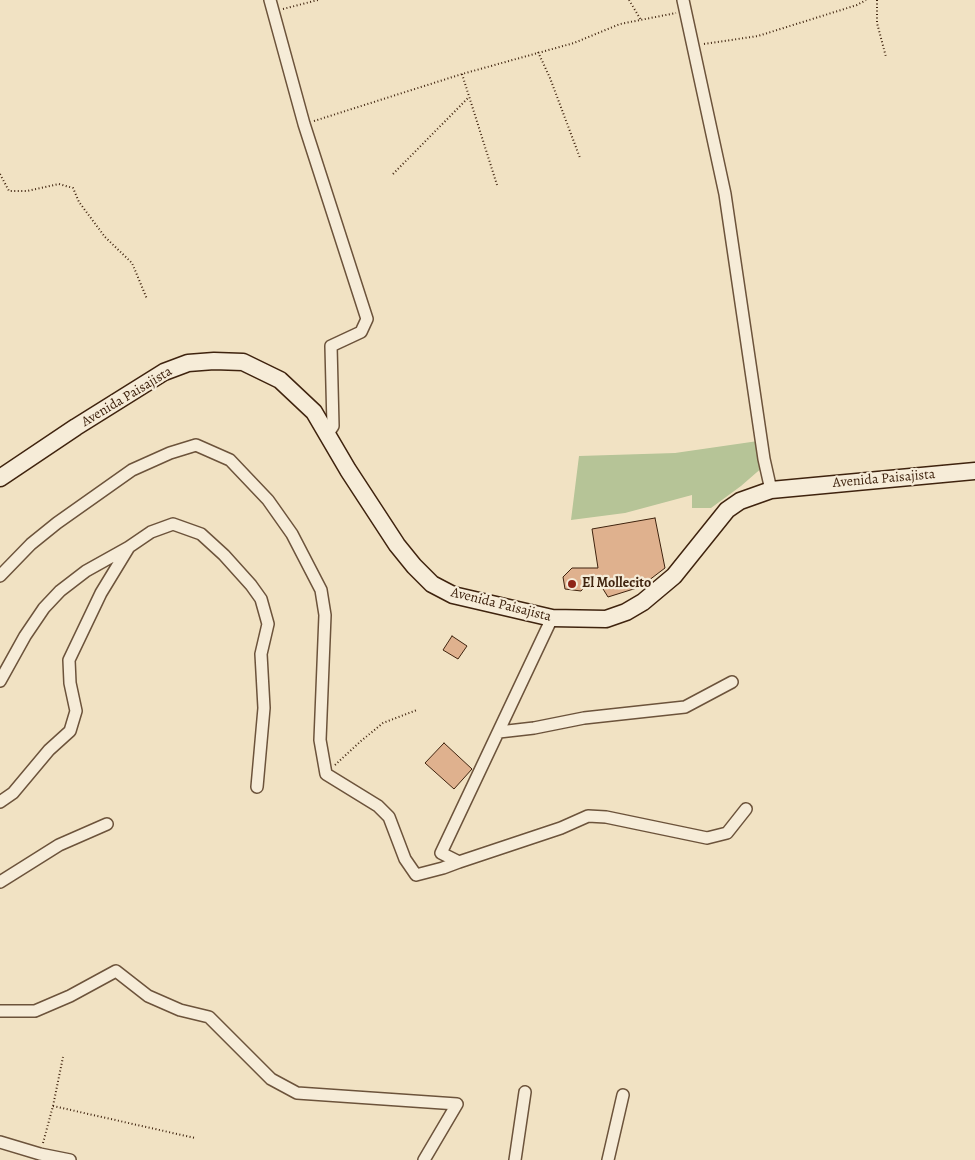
<!DOCTYPE html>
<html>
<head>
<meta charset="utf-8">
<style>
  body { margin:0 }
  canvas { display:block; background:#f1e2c3 }
</style>
</head>
<body>
<canvas width="975" height="1160"></canvas>
<script>
const g = document.querySelector('canvas').getContext('2d');
g.lineJoin = 'round';
function fillPath(path, color) {
  g.fillStyle = color;
  g.fill(path, 'evenodd');
}
function poly(rows) {
  const path = new Path2D();
  for (const r of rows) {
    path.moveTo(r[0], r[1]);
    for (let i = 2; i < r.length; i += 2) path.lineTo(r[i], r[i + 1]);
  }
  return path;
}
function stroke(path, color, width, dash) {
  g.strokeStyle = color;
  g.lineWidth = width;
  g.lineCap = dash ? 'butt' : 'round';
  g.setLineDash(dash || []);
  g.stroke(path);
}
function drawText(font, color, halo, rows, align = 'center') {
  g.font = font + ' Alegreya,serif';
  g.lineWidth = 4.5;
  g.setLineDash([]);
  g.textBaseline = 'middle';
  g.strokeStyle = halo;
  g.fillStyle = color;
  for (const [text, x, y, turn = 0] of rows) {
    g.save();
    g.translate(x, y);
    g.rotate((+turn || 0) * Math.PI / 180);
    g.textAlign = isNaN(turn) ? turn : align;
    if (halo) g.strokeText(text, 0, 0);
    g.fillText(text, 0, 0);
    g.restore();
  }
}
const green = poly([
  [758,441,764,466,741,486,711,508,692,508,692,495,625,513,571,520,579,456,675,453]
]);
const building = poly([
  [655,518,665,568,640,587,608,597,595,576,581,591,565,589,563,577,572,568,598,568,592,529,655,518],
  [452,636,467,646,458,659,443,650,452,636],
  [444,743,472,769,454,789,425,763,444,743]
]);
const path = poly([
  [629,0,641,20],
  [877,0,877,23,886,57],
  [283,9,318,0],
  [704,44,758,36,857,5,866,0],
  [538,52,550,78,580,158],
  [462,74,497,185],
  [314,121,462,74,574,43,620,24,676,13],
  [0,174,9,191,27,191,59,184,73,188,79,202,105,237,132,263,147,299],
  [393,174,469,97],
  [335,765,361,741,383,723,417,710],
  [53,1106,195,1138],
  [43,1143,53,1106,63,1057]
]);
const minor = poly([
  [270,0,304,124,367,319,361,332,331,346,333,426,327,435],
  [683,0,725,194,764,459,771,490],
  [0,576,31,544,57,523,132,470,170,453,196,445,230,460,268,500,292,534,321,590,325,615,320,740,326,774,378,806,389,817,405,859,416,875,443,868,459,862],
  [552,618,441,853,459,862,561,828,588,816,606,817,707,838,727,833,746,809],
  [0,681,25,636,44,608,60,591,86,571,129,547],
  [499,732,534,728,584,718,685,707,732,682],
  [0,802,13,793,49,750,70,731,76,711,70,683,69,660,101,593,129,547,151,532,173,524,201,534,224,555,251,585,261,599,268,624,261,654,264,708,257,787],
  [0,882,59,845,107,824],
  [0,1011,35,1011,70,996,116,971,148,996,180,1010,209,1017,271,1079,297,1093,457,1104,424,1160],
  [0,1142,40,1154,70,1160],
  [515,1160,525,1092],
  [608,1160,623,1095]
]);
const secondary = poly([
  [0,478,76,427,164,372,188,363,214,361,243,362,280,380,314,412,348,470,397,545,414,566,432,584,453,595,552,618,606,619,626,612,643,602,674,576,727,510,740,501,771,490,975,471]
]);
const markers = [
  [572,584,5,"#8f2418"]
];
const streetNames = [
  ["Avenida Paisajista",127,397,-31],
  ["Avenida Paisajista",884,479,-5],
  ["Avenida Paisajista",501,605,14]
];
const poiNames = [
  ["El Mollecito",582,584]
];
fillPath(green, '#b6c497');
fillPath(building, '#dfb18e');
stroke(building, '#3f230e', 1);
stroke(minor, '#6c533b', 14);
stroke(secondary, '#3f230e', 19);
stroke(path, '#3f230e', 2, [1, 2.5]);
stroke(minor, '#f6ecd8', 11);
stroke(secondary, '#f6ecd8', 16);
for (const [x, y, r, color] of markers) {
  const dot = new Path2D();
  dot.arc(x, y, r, 0, 2 * Math.PI);
  g.fillStyle = color;
  g.fill(dot);
  stroke(dot, '#f6ecd8', 2);
}
drawText('14px', '#3f230e', '#f6ecd8', streetNames);
drawText('bold 14px', '#3f230e', '#f6ecd8', poiNames, 'left');
</script>
</body>
</html>
